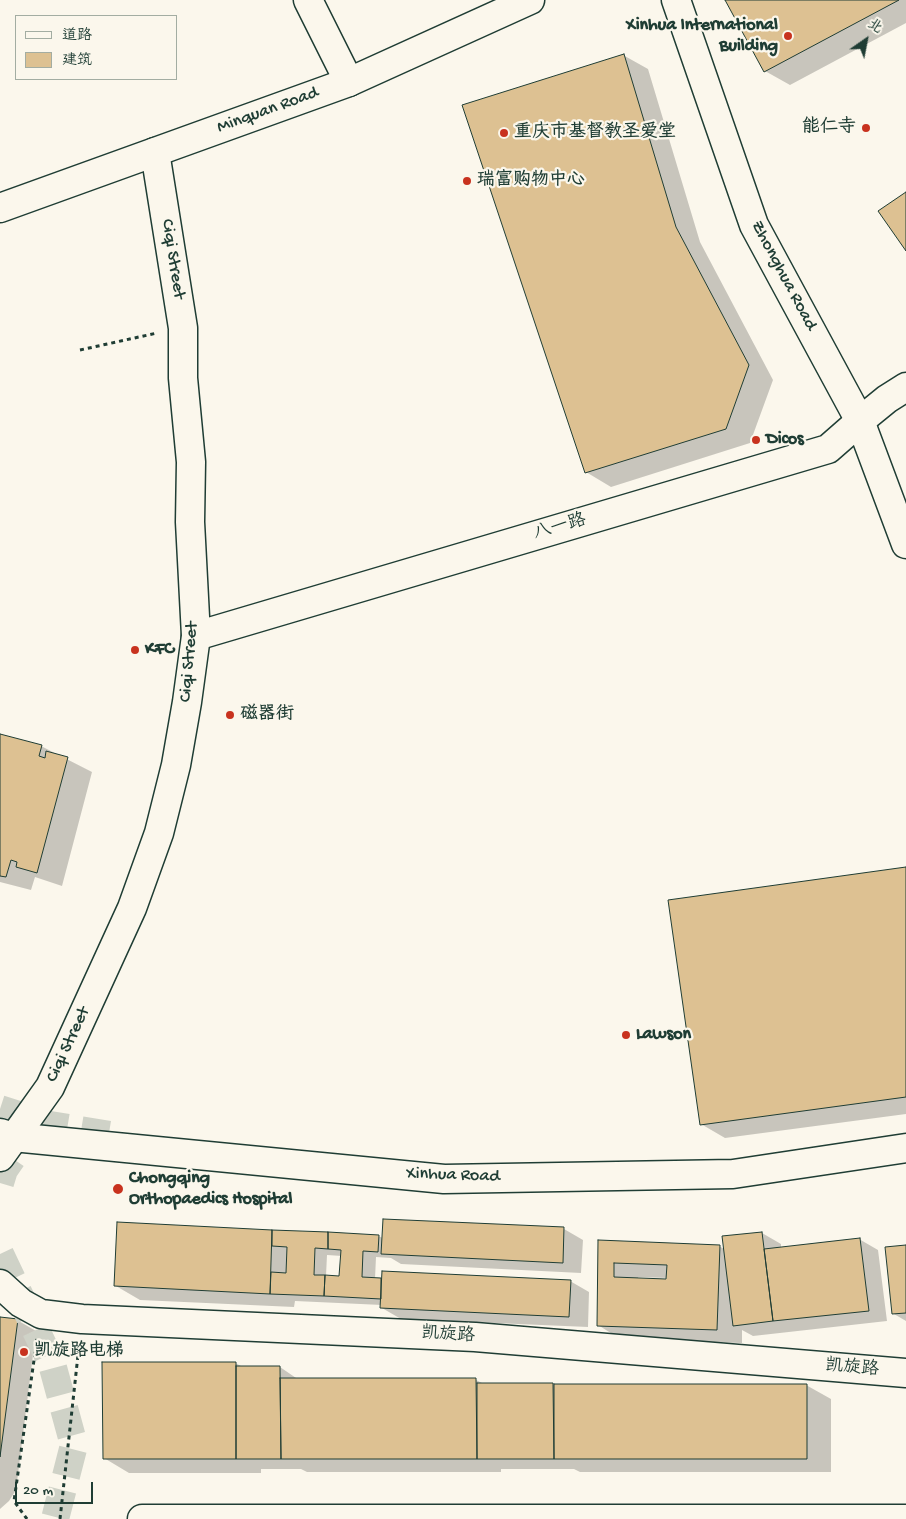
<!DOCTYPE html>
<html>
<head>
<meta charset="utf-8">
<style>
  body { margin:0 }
  #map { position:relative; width:906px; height:1519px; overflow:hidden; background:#fbf7ec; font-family:"Gochi Hand","LXGW WenKai TC",sans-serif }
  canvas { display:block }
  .legend { position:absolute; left:15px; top:15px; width:162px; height:65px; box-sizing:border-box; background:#fbf7ec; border:1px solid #a3ada2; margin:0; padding:6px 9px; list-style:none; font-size:15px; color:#1f3d34 }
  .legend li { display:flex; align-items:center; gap:10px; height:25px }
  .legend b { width:25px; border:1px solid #a3ada2 }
  .north { position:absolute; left:841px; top:15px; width:50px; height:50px; -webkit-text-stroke:4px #fbf7ec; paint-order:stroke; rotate:33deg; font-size:14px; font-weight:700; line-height:20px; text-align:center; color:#1f3d34 }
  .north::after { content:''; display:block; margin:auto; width:18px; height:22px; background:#1f3d34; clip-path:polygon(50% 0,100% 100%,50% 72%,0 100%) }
  .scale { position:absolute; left:15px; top:1482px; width:78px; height:22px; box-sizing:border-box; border:2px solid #1f3d34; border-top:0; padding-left:6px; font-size:15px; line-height:18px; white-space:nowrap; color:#1f3d34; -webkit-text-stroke:4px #fbf7ec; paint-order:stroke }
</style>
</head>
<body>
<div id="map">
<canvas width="906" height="1519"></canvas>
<ul class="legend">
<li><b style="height:6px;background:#fbf7ec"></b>道路</li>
<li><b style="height:14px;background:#ddc192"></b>建筑</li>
</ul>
<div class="north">北</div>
<div class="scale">20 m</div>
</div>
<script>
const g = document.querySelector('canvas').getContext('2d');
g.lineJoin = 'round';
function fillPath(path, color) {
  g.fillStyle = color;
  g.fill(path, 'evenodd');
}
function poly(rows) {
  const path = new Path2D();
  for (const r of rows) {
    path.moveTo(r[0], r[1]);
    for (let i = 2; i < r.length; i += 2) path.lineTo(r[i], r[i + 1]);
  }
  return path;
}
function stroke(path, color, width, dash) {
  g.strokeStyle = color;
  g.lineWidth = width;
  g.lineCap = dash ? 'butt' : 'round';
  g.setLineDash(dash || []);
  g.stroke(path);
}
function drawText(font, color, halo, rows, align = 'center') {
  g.font = font + ' "Gochi Hand","LXGW WenKai TC",sans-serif';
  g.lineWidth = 4.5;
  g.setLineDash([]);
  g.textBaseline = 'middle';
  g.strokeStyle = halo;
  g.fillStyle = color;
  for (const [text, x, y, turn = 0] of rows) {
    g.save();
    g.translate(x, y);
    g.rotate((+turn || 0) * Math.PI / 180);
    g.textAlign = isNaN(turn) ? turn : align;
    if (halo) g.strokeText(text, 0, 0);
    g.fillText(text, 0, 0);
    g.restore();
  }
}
const shadow = poly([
  [726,0,906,0,906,23,790,85,765,71],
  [623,55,648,69,700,242,773,380,750,443,611,487,586,472],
  [0,735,41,746,92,772,62,886,35,877,31,890,0,882],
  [906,869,906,1114,725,1138,701,1124],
  [118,1224,378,1236,383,1238,564,1229,583,1240,581,1273,401,1264,391,1258,376,1257,375,1279,570,1281,589,1292,588,1327,401,1319,382,1308,382,1305,295,1301,294,1307,140,1300,116,1286],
  [327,1255,342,1256,341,1277,326,1276],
  [762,1233,781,1244,781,1248,859,1239,878,1250,887,1321,753,1336,742,1330,742,1343,622,1340,598,1325,599,1242,719,1246,724,1249],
  [638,1277,668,1278,667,1281,638,1280],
  [906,1246,906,1321,894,1314],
  [0,1318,17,1320,36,1331,16,1490,9,1501,0,1509],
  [235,1363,243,1367,280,1367,299,1380,476,1380,484,1384,555,1385,806,1385,831,1399,831,1472,580,1472,574,1469,501,1469,501,1472,307,1472,301,1469,261,1469,261,1473,129,1473,104,1458]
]);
const building = poly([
  [725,0,899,0,764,72,725,0],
  [624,54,676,227,749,365,726,429,585,473,462,105,624,54],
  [906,192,906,251,878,211,906,192],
  [0,734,42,745,39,756,45,758,46,751,68,757,37,873,16,867,17,862,11,860,6,877,0,876,0,734],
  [906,867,906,1097,700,1125,668,900,906,867],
  [383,1219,564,1227,563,1263,381,1254,383,1219],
  [117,1222,272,1230,270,1294,114,1286,117,1222],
  [272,1230,328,1232,328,1249,315,1248,314,1275,325,1275,324,1296,270,1294,271,1272,286,1273,287,1247,272,1246,272,1230],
  [328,1232,379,1235,378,1252,363,1251,362,1277,381,1278,381,1299,324,1296,325,1275,339,1276,341,1250,328,1249,328,1232],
  [762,1232,773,1321,733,1326,722,1236,762,1232],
  [860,1238,869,1311,773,1321,764,1249,860,1238],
  [598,1240,720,1245,717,1330,597,1326,598,1240],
  [614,1263,667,1265,666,1279,614,1277,614,1263],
  [906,1245,906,1313,892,1314,885,1247,906,1245],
  [382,1271,571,1280,569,1317,380,1308,382,1271],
  [0,1317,18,1319,0,1457,0,1317],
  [102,1362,236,1362,236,1459,103,1459,102,1362],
  [236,1366,280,1366,281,1459,236,1459,236,1366],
  [280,1378,476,1378,477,1459,281,1459,280,1378],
  [477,1383,553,1383,554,1459,477,1459,477,1383],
  [554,1384,807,1384,807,1459,554,1459,554,1384]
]);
const secondaryTunnel = poly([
  [0,1109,50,1125,115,1136],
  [0,1183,4,1170,25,1139],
  [0,1254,52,1364,74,1445,55,1519]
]);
const path = poly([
  [80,350,157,333],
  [27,1519,14,1501,37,1339],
  [60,1519,79,1346]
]);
const minor = poly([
  [308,0,349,82],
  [196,636,828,449,860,421]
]);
const tertiary = poly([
  [860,421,887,399,906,387],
  [0,1157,50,1087,132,908,159,833,176,765,187,702,196,636,190,522,191,462,183,378,183,328,155,152],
  [0,1284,21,1303,41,1314,82,1319,475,1337,906,1373],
  [142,1519,906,1519]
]);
const secondary = poly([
  [676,0,754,225,860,421,906,544],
  [0,208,349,82,530,0],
  [0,1133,13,1137,444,1179,733,1174,906,1148]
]);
const markers = [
  [788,36,5,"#c8321e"],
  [866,128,5,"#c8321e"],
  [504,133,5,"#c8321e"],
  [467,181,5,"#c8321e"],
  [756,440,5,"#c8321e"],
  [135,650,5,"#c8321e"],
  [230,715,5,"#c8321e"],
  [626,1035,5,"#c8321e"],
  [118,1189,6,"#c8321e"],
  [24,1352,5,"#c8321e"]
];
const poiNames = [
  ["Xinhua International",778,26,"right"],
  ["Building",778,47,"right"],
  ["能仁寺",856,128,"right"],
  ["重庆市基督教圣爱堂",514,133],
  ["瑞富购物中心",477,181],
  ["Dicos",766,440],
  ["KFC",145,650],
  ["磁器街",240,715],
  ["Lawson",636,1035],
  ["Chongqing",129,1179],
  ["Orthopaedics Hospital",129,1200],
  ["凯旋路电梯",34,1352]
];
const streetNames = [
  ["Minquan Road",268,111,-20],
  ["Ciqi Street",172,259,81],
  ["Zhonghua Road",783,276,62],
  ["八一路",560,528,-16],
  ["Ciqi Street",190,662,-85],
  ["Ciqi Street",69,1045,-65],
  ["Xinhua Road",453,1176,2],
  ["凯旋路",448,1336,3],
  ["凯旋路",852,1369,5]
];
fillPath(shadow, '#0003');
fillPath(building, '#ddc192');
stroke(building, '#1f3d34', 1);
stroke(secondaryTunnel, '#cfd2c7', 28, [28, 14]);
stroke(minor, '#1f3d34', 31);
stroke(tertiary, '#1f3d34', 31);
stroke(secondary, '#1f3d34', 31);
stroke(path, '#1f3d34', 3, [4, 4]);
stroke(minor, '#fbf7ec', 28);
stroke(tertiary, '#fbf7ec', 28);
stroke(secondary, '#fbf7ec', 28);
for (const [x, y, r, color] of markers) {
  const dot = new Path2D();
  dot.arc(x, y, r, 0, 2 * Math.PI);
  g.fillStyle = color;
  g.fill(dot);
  stroke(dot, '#fbf7ec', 2);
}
drawText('bold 18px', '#1f3d34', '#fbf7ec', poiNames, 'left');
drawText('18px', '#1f3d34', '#fbf7ec', streetNames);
</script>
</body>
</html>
